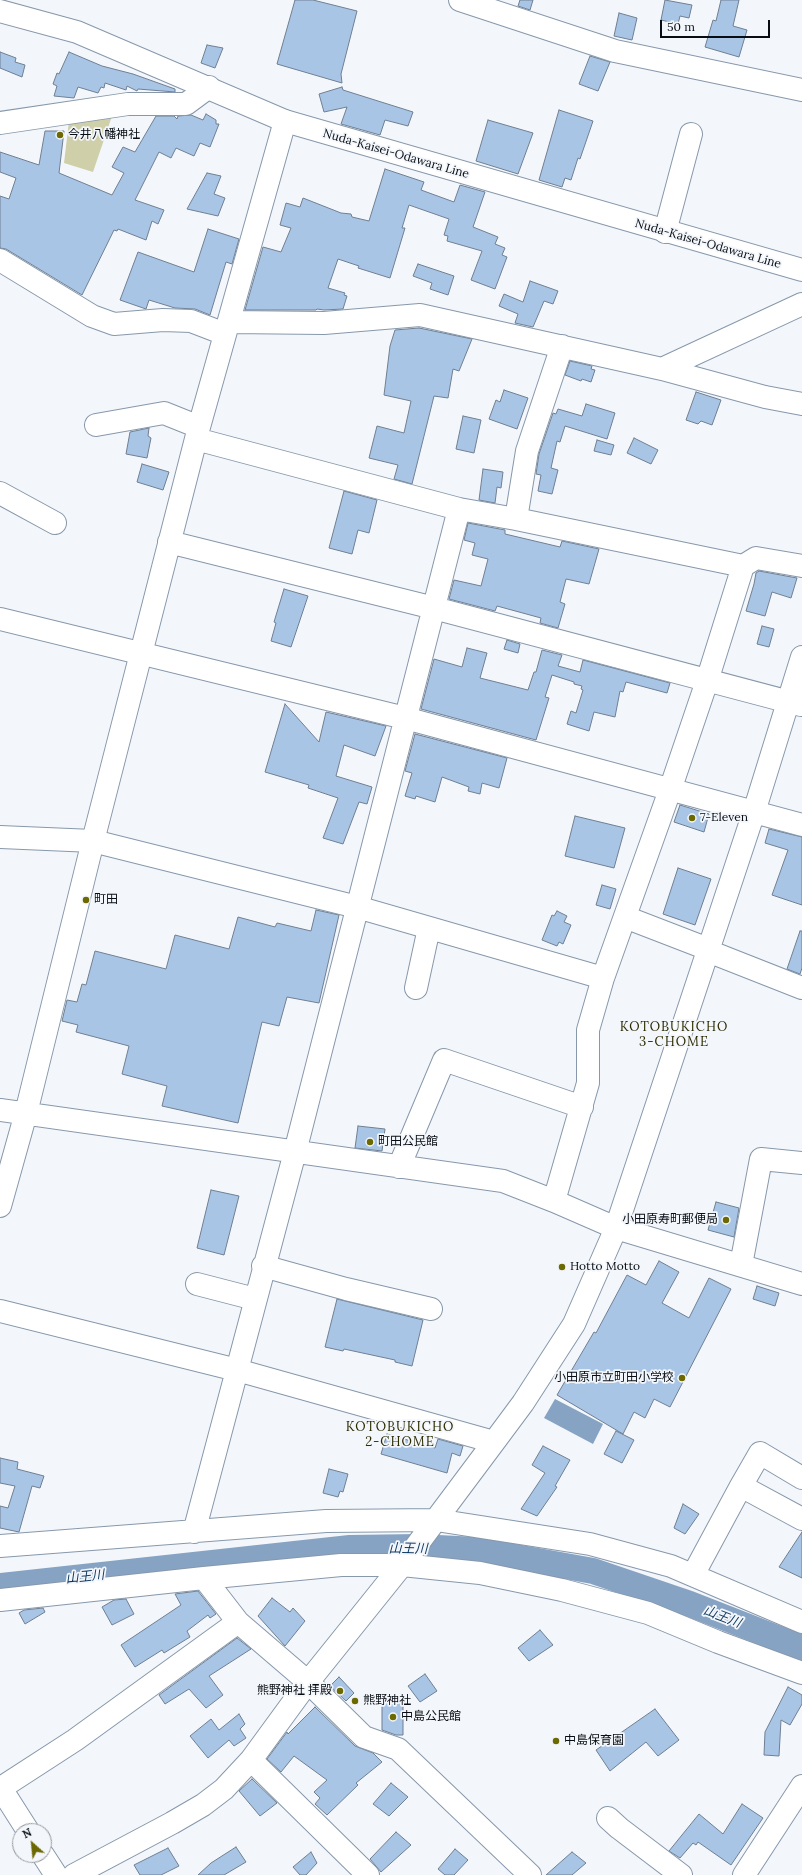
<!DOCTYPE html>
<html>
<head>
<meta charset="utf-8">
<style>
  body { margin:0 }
  #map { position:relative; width:802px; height:1875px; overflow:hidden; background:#f3f7fb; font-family:Lora,serif }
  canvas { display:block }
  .north { position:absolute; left:12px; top:1823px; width:40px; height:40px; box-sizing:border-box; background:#f3f7fb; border:1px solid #95999f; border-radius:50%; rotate:333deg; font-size:11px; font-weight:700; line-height:16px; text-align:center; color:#080d14 }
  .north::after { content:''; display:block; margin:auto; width:14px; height:18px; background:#6c6802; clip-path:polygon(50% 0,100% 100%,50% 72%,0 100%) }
  .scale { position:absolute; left:660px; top:20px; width:110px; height:18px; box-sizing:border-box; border:2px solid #080d14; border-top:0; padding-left:5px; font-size:12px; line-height:14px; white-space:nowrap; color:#080d14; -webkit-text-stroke:3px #f3f7fb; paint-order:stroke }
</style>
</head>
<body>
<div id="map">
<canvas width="802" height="1875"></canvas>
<div class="north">N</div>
<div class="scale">50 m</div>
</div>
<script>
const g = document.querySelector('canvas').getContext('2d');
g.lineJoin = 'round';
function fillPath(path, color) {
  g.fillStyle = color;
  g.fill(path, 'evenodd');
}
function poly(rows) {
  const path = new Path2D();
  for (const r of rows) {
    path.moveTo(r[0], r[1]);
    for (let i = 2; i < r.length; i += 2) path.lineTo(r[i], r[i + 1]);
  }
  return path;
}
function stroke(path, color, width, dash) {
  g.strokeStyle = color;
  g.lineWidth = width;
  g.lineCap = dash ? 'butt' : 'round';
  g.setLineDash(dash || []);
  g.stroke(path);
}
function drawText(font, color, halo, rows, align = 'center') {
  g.font = font + ' Lora,"Noto Sans JP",serif';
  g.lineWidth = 3.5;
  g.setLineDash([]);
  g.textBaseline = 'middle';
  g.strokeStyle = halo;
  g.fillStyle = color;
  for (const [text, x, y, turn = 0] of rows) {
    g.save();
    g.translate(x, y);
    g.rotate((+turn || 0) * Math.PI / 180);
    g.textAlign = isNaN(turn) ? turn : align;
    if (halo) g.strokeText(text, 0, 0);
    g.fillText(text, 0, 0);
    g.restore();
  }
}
const green = poly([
  [112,116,93,172,64,163,69,121]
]);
const water = poly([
  [555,1399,603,1424,593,1444,544,1418]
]);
const river = poly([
  [0,1586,350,1548,418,1547,477,1550,593,1571,690,1604,802,1648]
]);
const building = poly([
  [295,0,313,0,357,11,341,74,342,83,277,64,295,0],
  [520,0,533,0,530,10,518,6,520,0],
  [665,0,692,5,689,18,680,16,678,24,661,20,665,0],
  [721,0,739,0,733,26,747,30,739,57,705,47,713,20,716,21,721,0],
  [619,13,637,18,632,40,614,36,619,13],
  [207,45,223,48,215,68,201,63,207,45],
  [0,52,16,58,15,62,25,65,22,77,0,68,0,52],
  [69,52,102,66,133,74,175,89,175,92,138,89,137,91,127,86,126,90,105,83,104,88,101,87,98,93,78,87,74,98,54,96,57,86,53,84,57,73,59,74,69,52],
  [590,56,610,62,598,91,579,84,590,56],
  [342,87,343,90,413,112,408,126,385,120,380,135,341,124,347,107,324,112,319,94,342,87],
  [559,110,593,121,580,159,578,158,571,180,565,178,562,187,539,180,559,110],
  [206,114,216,120,216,124,219,124,210,147,200,143,194,156,176,148,171,158,159,152,135,200,164,210,158,224,152,221,146,240,118,229,117,231,114,230,82,295,6,249,0,248,0,196,9,199,16,178,0,172,0,152,39,165,45,131,64,131,59,173,112,195,124,173,112,167,123,147,135,152,156,116,174,116,177,119,178,116,191,115,203,120,206,114],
  [488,120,533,133,518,174,476,161,488,120],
  [385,169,424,182,421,190,454,202,460,185,485,192,473,227,498,237,495,244,505,248,502,255,507,257,495,289,471,280,482,251,447,241,448,236,444,235,449,219,409,205,402,228,405,228,390,278,358,268,359,266,338,259,328,288,345,293,344,295,347,296,343,309,324,310,317,309,316,310,245,310,263,247,281,252,291,228,280,225,286,203,300,207,303,198,341,213,351,214,352,217,369,221,385,169],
  [207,173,221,176,214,194,225,198,218,216,187,209,207,173],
  [208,229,239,239,232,264,226,262,210,315,195,309,175,308,149,300,146,309,120,300,138,252,194,272,208,229],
  [418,264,454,276,448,295,430,289,432,283,413,276,418,264],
  [530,281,558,291,553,304,544,301,533,327,515,323,518,314,499,306,504,294,523,302,530,281],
  [419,328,472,339,459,371,453,369,448,398,434,396,412,484,394,479,398,465,369,458,377,426,404,433,411,401,384,395,390,346,395,330,419,328],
  [570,361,592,366,591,369,595,370,591,382,582,379,581,381,565,375,570,361],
  [504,390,528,398,517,429,489,419,496,400,500,402,504,390],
  [696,392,721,400,712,425,701,421,698,424,686,420,696,392],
  [586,404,615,413,607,439,565,426,560,442,557,441,551,468,558,470,552,494,538,491,541,475,536,474,539,454,553,413,556,414,558,409,582,416,586,404],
  [463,416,481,420,474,453,456,449,463,416],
  [149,428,148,436,151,438,147,458,126,454,130,432,149,428],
  [634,438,658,450,651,464,627,453,634,438],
  [597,440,614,445,611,455,594,451,597,440],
  [142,464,169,472,163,490,137,482,142,464],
  [483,469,503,472,501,488,497,487,495,503,479,500,483,469],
  [344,491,377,500,369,533,358,530,352,554,329,548,344,491],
  [468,523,505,530,505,534,560,547,562,541,599,549,589,584,566,579,560,602,565,604,558,628,540,623,541,618,497,606,495,611,449,599,454,580,481,586,488,559,472,555,475,543,464,540,468,523],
  [759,571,797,578,791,598,772,592,765,616,746,611,754,584,756,573,759,571],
  [284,589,308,596,291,647,271,641,276,623,274,622,284,589],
  [762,626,774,629,769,647,757,644,762,626],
  [507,640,520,644,518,653,504,649,507,640],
  [467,648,487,653,480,678,528,690,534,672,536,672,542,650,562,655,558,666,580,672,583,660,670,683,667,693,626,682,623,692,620,691,615,717,594,712,589,731,567,724,571,711,576,713,583,690,581,689,582,686,574,684,574,682,552,675,545,697,549,698,536,740,421,709,434,659,462,667,467,648],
  [285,704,319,742,326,712,386,726,375,756,344,745,336,776,372,787,367,804,359,802,343,844,323,838,338,798,308,788,309,785,265,772,285,704],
  [415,734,507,758,499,788,482,783,480,794,468,791,469,787,442,777,435,802,416,796,415,799,405,796,412,773,405,771,415,734],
  [680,805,709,814,704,832,674,822,680,805],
  [575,816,625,828,614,868,565,856,575,816],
  [769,829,802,837,802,905,772,895,788,850,765,843,769,829],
  [678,868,711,879,695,925,663,914,678,868],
  [602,885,616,889,610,909,596,905,602,885],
  [316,910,339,915,319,1003,287,997,279,1026,262,1022,238,1123,162,1106,167,1086,122,1074,129,1046,76,1032,78,1025,62,1021,67,1000,77,1002,82,984,86,985,95,951,166,969,175,935,229,949,238,917,275,927,277,923,311,931,316,910],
  [557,911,567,916,564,922,571,925,563,944,559,942,557,946,542,940,552,915,554,916,557,911],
  [800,931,802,931,802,968,800,974,787,969,800,931],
  [358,1126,385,1129,382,1151,355,1148,358,1126],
  [211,1190,239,1196,224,1255,197,1248,211,1190],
  [716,1202,739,1208,734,1237,708,1230,716,1202],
  [659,1261,679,1272,662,1303,689,1318,709,1278,731,1289,670,1407,654,1399,645,1418,634,1412,623,1434,557,1395,594,1332,596,1333,627,1275,646,1285,659,1261],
  [757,1286,779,1293,775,1306,753,1299,757,1286],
  [337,1299,423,1320,412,1366,395,1362,395,1360,344,1349,343,1351,325,1347,337,1299],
  [616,1431,634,1440,622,1463,604,1454,616,1431],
  [387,1434,435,1448,438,1439,463,1446,460,1456,452,1453,447,1473,381,1454,387,1434],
  [543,1446,570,1460,555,1486,557,1487,537,1516,521,1509,545,1473,532,1465,543,1446],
  [0,1458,18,1462,17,1469,44,1476,40,1488,32,1486,19,1532,0,1528,0,1506,8,1508,15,1486,0,1483,0,1458],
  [329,1469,348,1474,343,1492,340,1491,338,1497,323,1493,329,1469],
  [683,1504,699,1514,685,1534,674,1528,683,1504],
  [802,1532,802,1578,779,1567,802,1532],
  [198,1591,216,1614,210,1618,208,1615,187,1631,190,1637,164,1653,162,1650,135,1667,121,1645,181,1605,175,1594,198,1591],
  [272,1598,290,1612,293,1608,305,1621,285,1646,258,1616,272,1598],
  [126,1599,134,1614,112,1625,102,1607,114,1600,126,1599],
  [43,1608,45,1612,25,1624,19,1613,24,1610,43,1608],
  [540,1630,553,1645,529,1661,518,1648,540,1630],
  [237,1638,251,1649,209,1676,223,1695,206,1708,189,1689,165,1704,159,1695,237,1638],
  [425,1674,437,1691,420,1702,408,1686,425,1674],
  [339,1677,354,1693,346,1701,330,1686,339,1677],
  [788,1687,802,1695,802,1704,790,1725,781,1720,779,1756,764,1755,765,1732,788,1687],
  [382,1700,403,1700,403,1735,396,1735,382,1730,382,1700],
  [315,1707,355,1746,373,1753,382,1762,356,1783,358,1785,327,1815,315,1804,320,1798,314,1792,327,1780,294,1756,281,1772,267,1759,287,1732,288,1734,315,1707],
  [655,1709,679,1740,658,1756,646,1742,610,1771,596,1750,655,1709],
  [239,1714,245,1724,240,1729,246,1738,234,1746,229,1740,208,1758,190,1736,211,1719,219,1730,239,1714],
  [252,1779,277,1803,260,1816,239,1791,252,1779],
  [391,1783,408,1797,389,1816,373,1804,391,1783],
  [742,1804,763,1818,731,1865,698,1842,696,1845,693,1843,680,1858,669,1851,699,1814,723,1834,742,1804],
  [396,1832,411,1845,381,1872,370,1859,396,1832],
  [236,1847,246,1862,224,1875,198,1875,211,1863,236,1847],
  [168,1848,179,1866,161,1875,140,1875,134,1865,168,1848],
  [455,1849,468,1860,454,1875,445,1875,438,1869,455,1849],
  [311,1852,317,1863,306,1875,300,1875,293,1867,311,1852],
  [572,1852,586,1863,572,1875,546,1875,572,1852]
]);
const minor = poly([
  [460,0,615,51,802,90],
  [0,123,128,104,186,104,209,87],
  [665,232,691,134],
  [0,260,92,316,114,324,163,320,191,321,225,334],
  [229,322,324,323,420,315,662,369,802,304],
  [662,369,765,397,802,404],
  [96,425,164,413,199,427],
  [196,439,459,509,516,519,743,566,756,558,802,566],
  [0,493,55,523],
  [516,519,527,451,562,346],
  [169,542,434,608,801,705],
  [0,619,405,718,802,825],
  [0,837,93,841,357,907,603,978],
  [625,917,708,949],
  [708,951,802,988],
  [416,988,429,928],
  [0,1110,503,1181,554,1201,616,1228,802,1284],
  [399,1167,444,1060,582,1107],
  [554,1201,588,1083,588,1030,603,978,670,790,707,681,743,566],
  [0,1206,26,1113,93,841,199,427,285,121],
  [741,1265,761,1159,802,1163],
  [263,1266,346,1289,431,1309],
  [197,1284,255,1299],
  [0,1311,237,1370,494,1442],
  [741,1486,760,1453,802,1478],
  [194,1532,295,1152,459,509],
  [0,1546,326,1521,436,1520,590,1544,671,1566,802,1622],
  [693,1575,741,1486,802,1519],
  [204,1578,341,1565,402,1565,480,1573,562,1590,648,1613,718,1642,802,1673],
  [0,1600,204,1578,238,1622,308,1682,364,1737,398,1749,530,1875],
  [251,1760,368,1875],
  [0,1787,28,1831],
  [1,1788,75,1740,238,1622],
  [608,1818,619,1828,681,1875],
  [43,1855,56,1875],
  [74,1875,172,1823,203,1805,224,1789,251,1760,308,1682,402,1565,494,1442,523,1403,574,1324,616,1228,754,812,802,657],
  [744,1875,802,1786]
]);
const major = poly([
  [0,11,77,32,285,121,802,270]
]);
const markers = [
  [60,135,4,"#6c6802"],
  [692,818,4,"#6c6802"],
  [86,900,4,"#6c6802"],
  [370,1142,4,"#6c6802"],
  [726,1220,4,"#6c6802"],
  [562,1267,4,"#6c6802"],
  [682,1378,4,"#6c6802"],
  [340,1691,4,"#6c6802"],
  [355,1701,4,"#6c6802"],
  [393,1717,4,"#6c6802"],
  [556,1741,4,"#6c6802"]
];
const poiNames = [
  ["今井八幡神社",68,135],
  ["7-Eleven",700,818],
  ["町田",94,900],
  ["町田公民館",378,1142],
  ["小田原寿町郵便局",718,1220,"right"],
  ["Hotto Motto",570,1267],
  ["小田原市立町田小学校",674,1378,"right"],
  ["熊野神社 拝殿",332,1691,"right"],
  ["熊野神社",363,1701],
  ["中島公民館",401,1717],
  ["中島保育園",564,1741]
];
const streetNames = [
  ["Nuda-Kaisei-Odawara Line",396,154,16],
  ["Nuda-Kaisei-Odawara Line",708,244,16]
];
const neighbourhoodNames = [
  ["KOTOBUKICHO",674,1027],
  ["3-CHOME",674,1042],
  ["KOTOBUKICHO",400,1427],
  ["2-CHOME",400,1442]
];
const waterNames = [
  ["山王川",408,1549,1],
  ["山王川",85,1577,-6],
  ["山王川",722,1617,21]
];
fillPath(green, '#cfcfa9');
fillPath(water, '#87a3c3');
stroke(river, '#87a3c3', 26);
fillPath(building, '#a9c5e6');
stroke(building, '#6f7f92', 1);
stroke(minor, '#8798ab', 24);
stroke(major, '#8798ab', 24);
stroke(minor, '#fff', 22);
stroke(major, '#fff', 22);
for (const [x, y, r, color] of markers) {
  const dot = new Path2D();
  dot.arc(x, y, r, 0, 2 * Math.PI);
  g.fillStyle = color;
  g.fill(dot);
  stroke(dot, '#f3f7fb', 1.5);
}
drawText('12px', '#080d14', '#f3f7fb', poiNames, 'left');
drawText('12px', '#080d14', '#f3f7fb', streetNames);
g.letterSpacing = '1px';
drawText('13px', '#2c2b00', '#f3f7fb', neighbourhoodNames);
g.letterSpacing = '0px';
drawText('italic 13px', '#0c365f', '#f3f7fb', waterNames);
</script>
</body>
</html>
